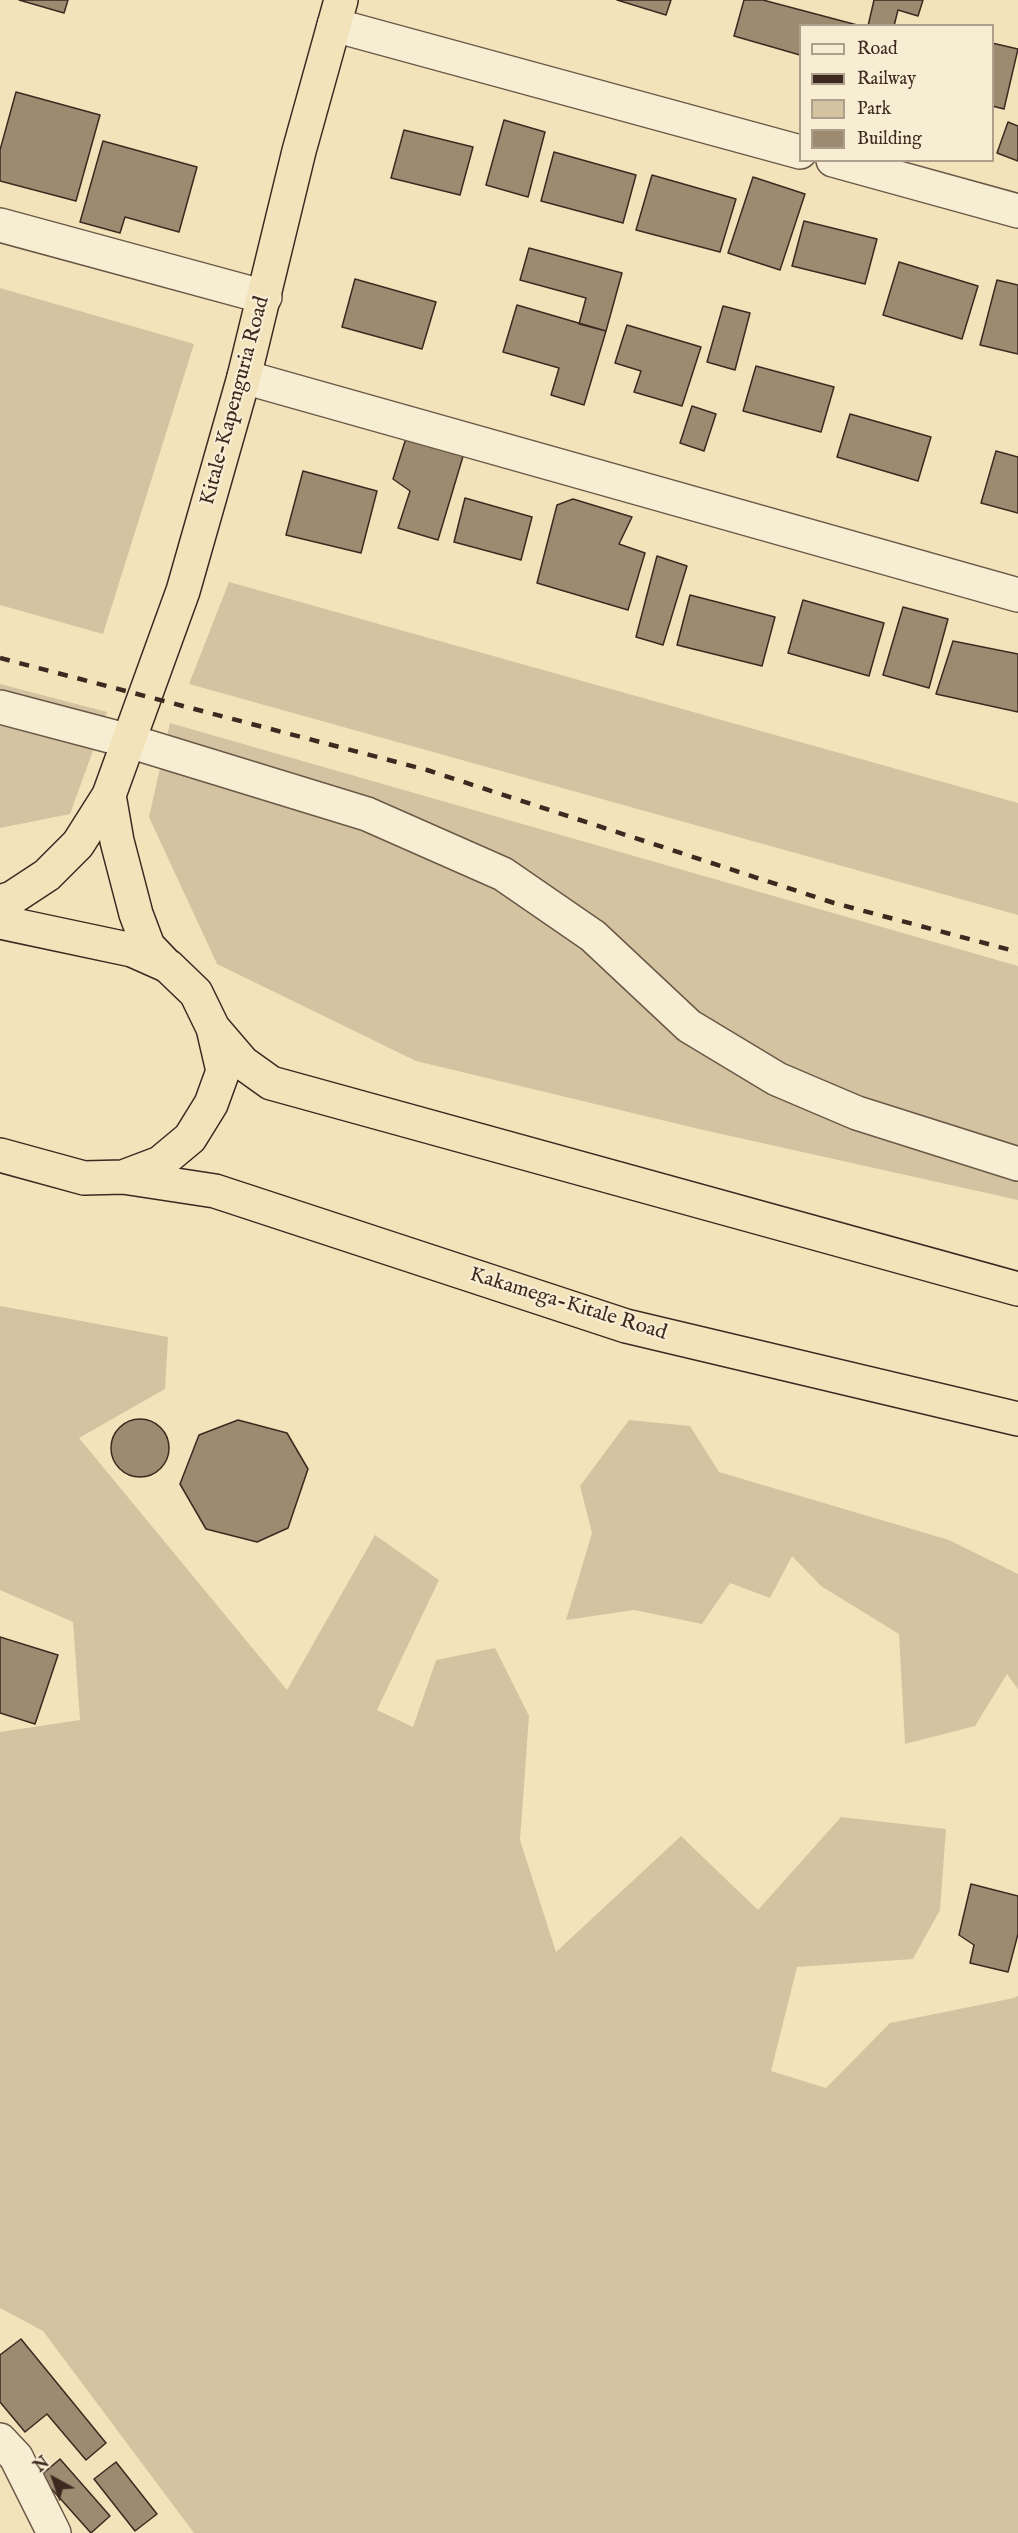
<!DOCTYPE html>
<html>
<head>
<meta charset="utf-8">
<style>
  body { margin:0 }
  #map { position:relative; width:1018px; height:2533px; overflow:hidden; background:#f3e3bb; font-family:"IM FELL English",serif }
  canvas { display:block }
  .legend { position:absolute; left:799px; top:24px; width:195px; height:138px; box-sizing:border-box; background:#f7edd3; border:2px solid #ad9f8b; margin:0; padding:8px 10px; list-style:none; font-size:18px; color:#3d2920 }
  .legend li { display:flex; align-items:center; gap:12px; height:30px }
  .legend b { width:30px; border:2px solid #ad9f8b }
  .north { position:absolute; left:24px; top:2449px; width:60px; height:60px; -webkit-text-stroke:4px #f7edd3; paint-order:stroke; rotate:320deg; font-size:16px; font-weight:700; line-height:24px; text-align:center; color:#3d2920 }
  .north::after { content:''; display:block; margin:auto; width:21px; height:27px; background:#3d2920; clip-path:polygon(50% 0,100% 100%,50% 72%,0 100%) }
</style>
</head>
<body>
<div id="map">
<canvas width="1018" height="2533"></canvas>
<ul class="legend">
<li><b style="height:8px;background:#f7edd3"></b>Road</li>
<li><b style="height:8px;background:#3d2920"></b>Railway</li>
<li><b style="height:16px;background:#d4c3a1"></b>Park</li>
<li><b style="height:16px;background:#9c8a71"></b>Building</li>
</ul>
<div class="north">N</div>
</div>
<script>
const g = document.querySelector('canvas').getContext('2d');
g.lineJoin = 'round';
function fillPath(path, color) {
  g.fillStyle = color;
  g.fill(path, 'evenodd');
}
function poly(rows) {
  const path = new Path2D();
  for (const r of rows) {
    if (r.length === 3) {
      path.moveTo(r[0] + r[2], r[1]);
      path.arc(r[0], r[1], r[2], 0, 2 * Math.PI);
      continue;
    }
    path.moveTo(r[0], r[1]);
    for (let i = 2; i < r.length; i += 2) path.lineTo(r[i], r[i + 1]);
  }
  return path;
}
function stroke(path, color, width, dash) {
  g.strokeStyle = color;
  g.lineWidth = width;
  g.lineCap = dash ? 'butt' : 'round';
  g.setLineDash(dash || []);
  g.stroke(path);
}
function drawText(font, color, halo, rows, align = 'center') {
  g.font = font + ' "IM FELL English",serif';
  g.lineWidth = 4.5;
  g.setLineDash([]);
  g.textBaseline = 'middle';
  g.strokeStyle = halo;
  g.fillStyle = color;
  for (const [text, x, y, turn = 0] of rows) {
    g.save();
    g.translate(x, y);
    g.rotate((+turn || 0) * Math.PI / 180);
    g.textAlign = isNaN(turn) ? turn : align;
    if (halo) g.strokeText(text, 0, 0);
    g.fillText(text, 0, 0);
    g.restore();
  }
}
const green = poly([
  [0,288,194,344,103,634,0,605],
  [229,582,1018,803,1018,915,189,684],
  [0,684,107,712,70,814,0,828],
  [170,723,1018,966,1018,1200,699,1129,416,1061,217,964,149,817],
  [0,1306,168,1337,165,1389,79,1438,287,1690,375,1535,439,1580,377,1710,413,1727,436,1660,495,1648,529,1716,520,1840,556,1952,681,1836,758,1910,841,1817,946,1829,940,1910,913,1959,797,1967,771,2071,826,2088,890,2023,1014,1998,1018,1996,1018,2533,194,2533,43,2331,0,2308,0,1732,80,1720,73,1622,0,1590],
  [629,1420,690,1426,719,1472,949,1540,1018,1574,1018,1689,1007,1674,975,1726,905,1744,899,1634,821,1586,792,1556,770,1598,730,1583,702,1624,634,1610,566,1620,592,1533,580,1486]
]);
const building = poly([
  [19,0,68,0,64,13,19,0],
  [617,0,671,0,666,15,617,0],
  [744,0,763,0,861,26,800,26,800,55,734,36,744,0],
  [874,0,923,0,918,16,898,10,894,26,868,26,874,0],
  [992,43,1018,49,1004,109,992,106,992,43],
  [16,92,100,115,76,201,0,181,0,150,16,92],
  [504,120,545,132,528,197,486,185,504,120],
  [1008,122,1018,126,1018,161,997,153,1008,122],
  [404,130,473,147,460,195,391,178,404,130],
  [103,141,197,167,179,232,125,217,120,233,80,222,103,141],
  [554,152,636,175,623,223,541,201,554,152],
  [652,175,736,199,720,252,636,230,652,175],
  [753,177,805,194,780,270,728,253,753,177],
  [804,221,877,239,865,284,792,266,804,221],
  [529,248,622,273,606,331,579,324,586,298,520,280,529,248],
  [899,262,978,286,962,339,883,315,899,262],
  [355,279,436,302,422,349,342,327,355,279],
  [997,280,1018,285,1018,354,980,345,997,280],
  [517,305,606,331,584,405,551,395,559,368,503,352,517,305],
  [723,306,750,313,735,370,707,362,723,306],
  [627,325,701,347,682,406,634,392,641,371,615,363,627,325],
  [756,366,834,387,821,432,743,411,756,366],
  [692,406,716,414,704,451,680,443,692,406],
  [850,414,931,437,918,481,837,457,850,414],
  [407,435,464,453,438,540,398,528,410,491,393,479,407,435],
  [996,451,1018,457,1018,513,981,503,996,451],
  [303,471,377,491,361,553,286,535,303,471],
  [465,498,532,517,521,560,454,542,465,498],
  [573,499,632,517,619,544,645,553,628,610,537,583,557,505,573,499],
  [657,556,687,566,663,645,636,637,657,556],
  [690,595,775,617,762,666,677,645,690,595],
  [803,600,884,623,869,676,788,653,803,600],
  [903,607,948,619,929,688,883,675,903,607],
  [953,641,1018,654,1018,712,936,694,953,641],
  [140,1448,29],
  [238,1420,287,1433,308,1469,288,1528,257,1542,206,1529,180,1484,199,1435,238,1420],
  [0,1637,58,1655,35,1724,0,1713,0,1637],
  [971,1884,1018,1896,1018,1934,1008,1972,970,1963,974,1945,959,1935,971,1884],
  [21,2339,106,2443,86,2460,47,2414,25,2432,0,2402,0,2355,21,2339],
  [60,2459,110,2516,91,2533,40,2476,60,2459],
  [116,2462,157,2514,135,2531,94,2479,116,2462]
]);
const minor = poly([
  [334,25,800,152],
  [833,160,1018,211],
  [0,225,265,297],
  [244,377,1018,595],
  [0,707,129,741,367,814,503,874,593,936,689,1026,777,1079,857,1113,1018,1164],
  [0,2440,16,2457,54,2533]
]);
const highway = poly([
  [109,795,117,841,136,914,148,946,167,966],
  [0,902,12,898,47,875,78,844,109,795,183,591,244,377,299,151,341,0],
  [0,922,132,950,168,966,196,993,213,1028,223,1071,211,1104,190,1138,160,1163,123,1177,84,1178,0,1155],
  [213,1028,243,1063,271,1083,1018,1289],
  [123,1177,215,1191,626,1326,1018,1419]
]);
const rail = poly([
  [0,658,427,770,834,903,1018,952]
]);
const streetNames = [
  ["Kitale-Kapenguria Road",236,401,-75],
  ["Kakamega-Kitale Road",568,1305,17]
];
fillPath(green, '#d4c3a1');
fillPath(building, '#9c8a71');
stroke(building, '#3d2920', 1.5);
stroke(minor, '#6a5847', 36);
stroke(highway, '#3d2920', 36);
stroke(minor, '#f7edd3', 33);
stroke(highway, '#f3e3bb', 33);
stroke(rail, '#3d2920', 4.5, [10, 10]);
drawText('21px', '#3d2920', '#f7edd3', streetNames);
</script>
</body>
</html>
